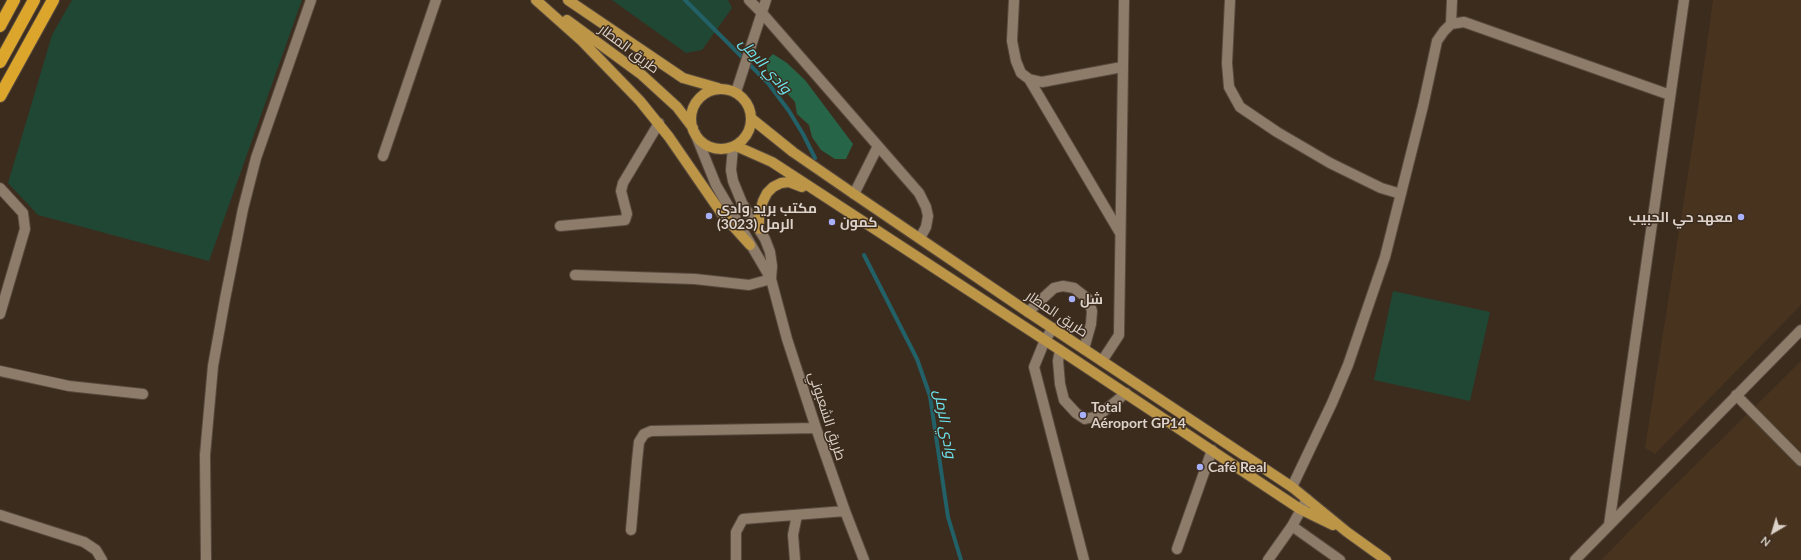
<!DOCTYPE html>
<html>
<head>
<meta charset="utf-8">
<style>
  body { margin:0 }
  #map { position:relative; width:1801px; height:560px; overflow:hidden; background:#3c2c1e; font-family:Lato,sans-serif }
  canvas { display:block }
  .north { position:absolute; left:1753px; top:512px; width:40px; height:40px; -webkit-text-stroke:3px #3c2c1e; paint-order:stroke; rotate:218deg; font-size:11px; font-weight:700; line-height:16px; text-align:center; color:#ddd2c9 }
  .north::after { content:''; display:block; margin:auto; width:14px; height:18px; background:#ddd2c9; clip-path:polygon(50% 0,100% 100%,50% 72%,0 100%) }
</style>
</head>
<body>
<div id="map">
<canvas width="1801" height="560"></canvas>
<div class="north">N</div>
</div>
<script>
const g = document.querySelector('canvas').getContext('2d');
g.lineJoin = 'round';
function fillPath(path, color) {
  g.fillStyle = color;
  g.fill(path, 'evenodd');
}
function poly(rows) {
  const path = new Path2D();
  for (const r of rows) {
    if (r.length === 3) {
      path.moveTo(r[0] + r[2], r[1]);
      path.arc(r[0], r[1], r[2], 0, 2 * Math.PI);
      continue;
    }
    path.moveTo(r[0], r[1]);
    for (let i = 2; i < r.length; i += 2) path.lineTo(r[i], r[i + 1]);
  }
  return path;
}
function stroke(path, color, width, dash) {
  g.strokeStyle = color;
  g.lineWidth = width;
  g.lineCap = dash ? 'butt' : 'round';
  g.setLineDash(dash || []);
  g.stroke(path);
}
function drawText(font, color, halo, rows, align = 'center') {
  g.font = font + ' Lato,Cairo,sans-serif';
  g.lineWidth = 3;
  g.setLineDash([]);
  g.textBaseline = 'middle';
  g.strokeStyle = halo;
  g.fillStyle = color;
  for (const [text, x, y, turn = 0] of rows) {
    g.save();
    g.translate(x, y);
    g.rotate((+turn || 0) * Math.PI / 180);
    g.textAlign = isNaN(turn) ? turn : align;
    if (halo) g.strokeText(text, 0, 0);
    g.fillText(text, 0, 0);
    g.restore();
  }
}
const built = poly([
  [1713,0,1801,0,1801,305,1655,454,1645,448,1695,129],
  [1801,361,1801,560,1601,560,1665,495]
]);
const green = poly([
  [72,0,302,0,209,261,38,215,8,183,52,35],
  [612,0,728,0,732,8,702,50,686,53],
  [1393,291,1490,312,1470,401,1374,380]
]);
const forest = poly([
  [773,54,787,63,805,80,853,144,846,159,835,159,821,150,812,137,809,125,797,114,795,102,767,71,767,60]
]);
const stream = poly([
  [685,0,768,83,789,111,803,134,815,158],
  [864,255,917,359,930,396,948,517,961,560]
]);
const minor = poly([
  [749,0,762,13,919,193,926,207,928,216,926,227,920,238],
  [1014,0,1012,41,1016,61,1021,73,1029,79,1042,82,1122,67],
  [1230,0,1227,63,1229,87,1240,107,1277,132,1330,163,1381,188,1401,194],
  [1451,24,1452,0],
  [1029,79,1120,233],
  [736,92,766,0],
  [695,133,716,185,771,279,787,339,816,428,845,511,864,560],
  [733,147,731,170,733,181,742,203,765,239,770,252,772,266,771,279],
  [383,156,436,0],
  [0,188,23,213,25,229,0,314],
  [854,194,878,146],
  [560,226,625,220,627,214,621,191,623,183,659,123],
  [575,275,695,279,749,285,771,279],
  [1028,312,1054,288,1063,286,1074,288,1088,299,1092,311,1091,324,1084,349],
  [1053,328,1045,340,1034,367,1084,560],
  [1060,350,1058,361,1060,384,1064,400,1076,413,1085,419,1098,416,1126,393],
  [1102,361,1119,335,1124,0],
  [0,371,69,386,143,394],
  [1736,395,1801,461],
  [1292,487,1332,403,1348,365,1385,257,1423,106,1437,41,1444,31,1451,24,1464,22,1670,95],
  [1307,499,1292,526,1340,560],
  [0,515,84,542,96,550,102,560],
  [1609,525,1684,0],
  [631,530,637,461,639,442,644,434,651,431,816,428],
  [1177,549,1212,450],
  [206,560,205,455,213,366,225,299,243,209,256,158,311,0],
  [736,560,736,532,743,519,845,511],
  [795,560,793,535,797,515],
  [1268,560,1292,526],
  [1575,560,1801,330]
]);
const major = poly([
  [536,0,582,41,640,101,669,137,722,214,750,245],
  [568,0,683,78,718,88],
  [567,20,642,75,677,107,693,128],
  [721,119,30],
  [752,119,793,152,854,194,1028,312,1292,487,1347,532,1386,560],
  [736,146,772,162,1060,350,1300,509,1333,525],
  [759,229,759,215,763,201,767,193,773,187,781,183,789,182,802,187]
]);
const highway = poly([
  [0,26,14,0],
  [0,62,34,0],
  [0,96,53,0]
]);
const markers = [
  [709,216,4,"#a8b0fc"],
  [1741,217,4,"#a8b0fc"],
  [832,222,4,"#a8b0fc"],
  [1072,299,4,"#a8b0fc"],
  [1083,415,4,"#a8b0fc"],
  [1200,467,4,"#a8b0fc"]
];
const streetNames = [
  ["طريق المطار",629,49,37],
  ["طريق المطار",1057,314,34],
  ["طريق الشعبوني",827,416,72]
];
const poiNames = [
  ["مكتب بريد وادي",717,208],
  ["الرمل (3023)",717,224],
  ["معهد حي الحبيب",1733,217,"right"],
  ["كمون",840,222],
  ["شل",1080,299],
  ["Total",1091,407],
  ["Aéroport GP14",1091,423],
  ["Café Real",1208,467]
];
const waterNames = [
  ["وادي الرمل",765,66,48],
  ["وادي الرمل",945,424,80]
];
fillPath(built, '#48331f');
fillPath(green, '#204734');
fillPath(forest, '#276548');
stroke(stream, '#226167', 4);
stroke(minor, '#574a3d', 12);
stroke(major, '#574a3d', 12);
stroke(highway, '#574a3d', 14);
stroke(minor, '#8e7c6b', 10);
stroke(major, '#bd9546', 10);
stroke(highway, '#dca62d', 12);
for (const [x, y, r, color] of markers) {
  const dot = new Path2D();
  dot.arc(x, y, r, 0, 2 * Math.PI);
  g.fillStyle = color;
  g.fill(dot);
  stroke(dot, '#3c2c1e', 1.5);
}
drawText('14px', '#ddd2c9', '#3c2c1e', streetNames);
drawText('bold 14px', '#ddd2c9', '#3c2c1e', poiNames, 'left');
drawText('italic 15px', '#6de7f2', '#3c2c1e', waterNames);
</script>
</body>
</html>
